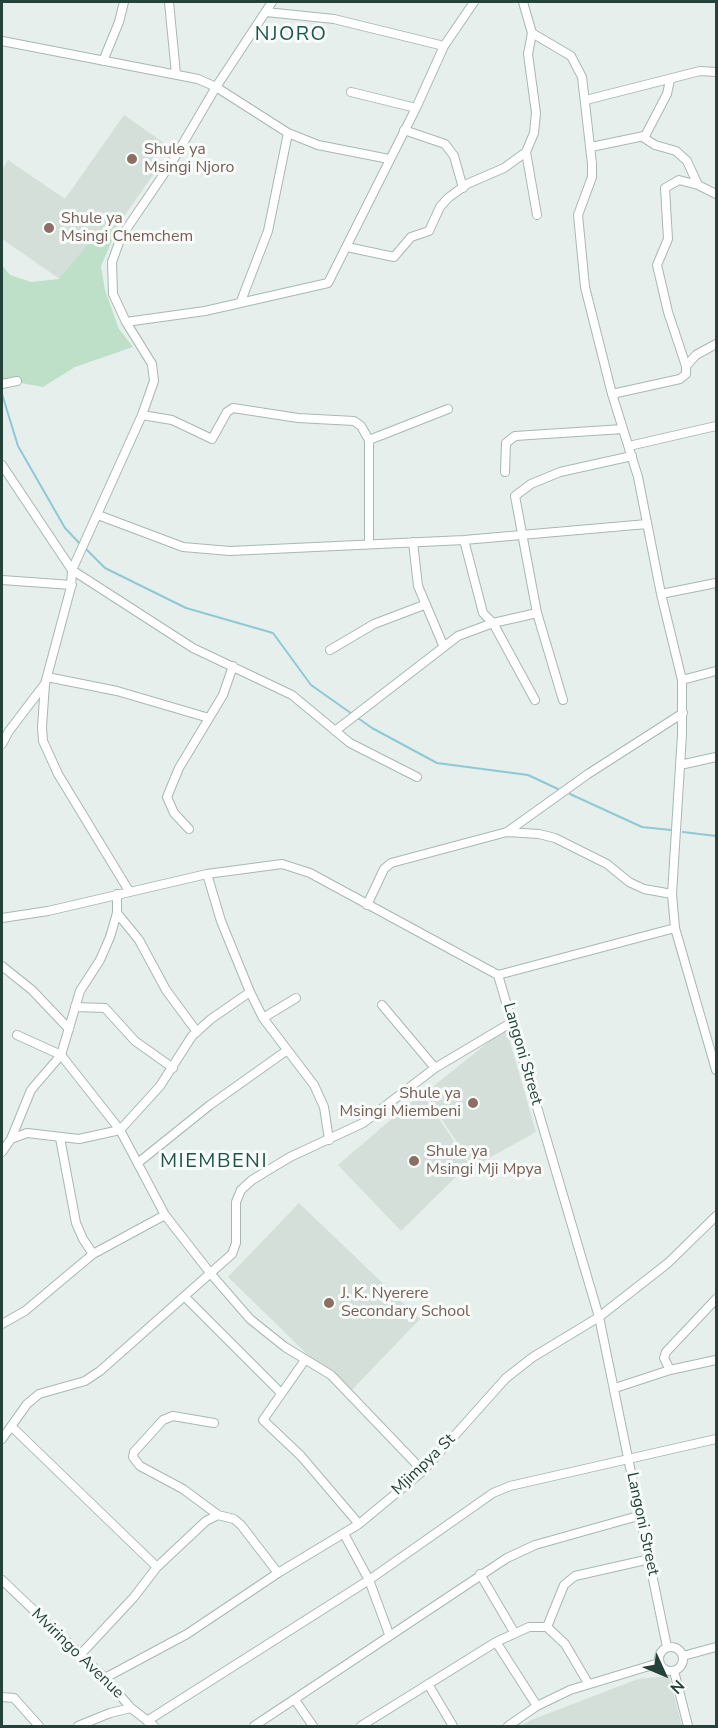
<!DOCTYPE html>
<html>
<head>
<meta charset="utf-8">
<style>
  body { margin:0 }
  #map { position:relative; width:718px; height:1728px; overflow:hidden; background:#e6efeb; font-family:"Nunito Sans",sans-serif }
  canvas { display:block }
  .frame { position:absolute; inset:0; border:3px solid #24423a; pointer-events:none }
  .north { position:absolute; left:634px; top:1644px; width:60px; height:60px; -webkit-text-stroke:4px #f7fbf9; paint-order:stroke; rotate:134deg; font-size:16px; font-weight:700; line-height:24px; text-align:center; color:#24423a }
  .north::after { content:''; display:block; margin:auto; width:21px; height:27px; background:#24423a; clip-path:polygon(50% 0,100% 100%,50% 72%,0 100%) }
</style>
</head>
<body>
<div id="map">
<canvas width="718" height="1728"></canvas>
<div class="frame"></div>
<div class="north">N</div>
</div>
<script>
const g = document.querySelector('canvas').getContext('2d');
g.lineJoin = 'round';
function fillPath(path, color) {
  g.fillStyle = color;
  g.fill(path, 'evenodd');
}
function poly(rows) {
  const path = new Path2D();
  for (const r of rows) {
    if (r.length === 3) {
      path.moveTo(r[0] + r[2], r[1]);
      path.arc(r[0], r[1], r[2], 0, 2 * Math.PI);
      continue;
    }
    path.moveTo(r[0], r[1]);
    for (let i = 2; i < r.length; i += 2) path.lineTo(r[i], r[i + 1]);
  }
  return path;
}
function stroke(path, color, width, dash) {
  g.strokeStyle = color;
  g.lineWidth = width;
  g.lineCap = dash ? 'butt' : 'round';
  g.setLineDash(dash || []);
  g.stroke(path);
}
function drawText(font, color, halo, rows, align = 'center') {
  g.font = font + ' "Nunito Sans",sans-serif';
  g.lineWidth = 6;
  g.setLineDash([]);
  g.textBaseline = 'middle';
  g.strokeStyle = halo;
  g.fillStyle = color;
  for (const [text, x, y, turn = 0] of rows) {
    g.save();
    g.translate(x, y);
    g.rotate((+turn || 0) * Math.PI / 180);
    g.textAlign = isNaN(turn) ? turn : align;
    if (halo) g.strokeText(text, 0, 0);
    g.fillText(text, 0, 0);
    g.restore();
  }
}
const built = poly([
  [124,115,164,143,152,159,160,165,111,235,67,284,2,239,2,170,8,160,65,199],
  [506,1028,536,1132,473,1167,425,1093],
  [422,1093,469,1164,401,1231,338,1165],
  [299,1203,420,1319,348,1394,228,1277],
  [669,1676,682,1726,521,1726,531,1720,638,1679]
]);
const green = poly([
  [120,222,101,266,105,290,119,329,133,347,75,367,43,387,10,381,2,382,2,265,10,275,31,282,59,279,99,231]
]);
const stream = poly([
  [2,394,18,446,65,528,81,545],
  [86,549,105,568,186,608,273,633,311,685,372,728,437,763,528,775,558,789],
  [570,794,642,827,671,830],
  [683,832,716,836]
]);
const street = poly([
  [169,2,176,74],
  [266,12,334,19,444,46],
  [532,33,571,56,582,77,592,164,592,177,578,215,585,287,612,394,638,477,661,594,682,680,682,734,672,894,675,928,716,1070],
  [2,41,198,79,216,87,288,133,318,145,389,159],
  [103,61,119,22,124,2],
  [670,80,667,94,644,138,655,145,676,151,687,161,698,185,716,194],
  [351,92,416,108],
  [586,100,700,71,716,72],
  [404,130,445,144,454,156,463,188],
  [591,147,644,136],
  [526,152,537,215],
  [347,247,394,257,411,237,429,231,440,207,448,198,467,184,504,168,526,152,534,133,536,113,528,54,532,33,523,2],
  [241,301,268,231,288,133],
  [126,322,205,311,328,283,416,108,444,46,474,2],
  [686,366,668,312,657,265,668,239,665,188,679,180,698,185],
  [2,384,17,381],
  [612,394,680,379,686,374,686,366,696,355,716,344],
  [142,415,172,420,212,439,227,412,233,408,298,418,354,421,361,426,369,440,369,542],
  [369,440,448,409],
  [629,446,716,426],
  [2,465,72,570,193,648,292,695,350,743,417,777],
  [505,472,506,443,515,436,623,429],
  [98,515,183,547,230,551,464,540,647,524],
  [464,540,483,613,493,623,535,700],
  [413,542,418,586,443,645],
  [2,580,72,585],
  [661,594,716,583],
  [330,650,374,624,424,605],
  [47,677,117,691,209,718],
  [682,680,716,671],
  [563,700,537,613,515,496,531,484,560,472,632,456],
  [335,731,458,636,493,623,537,613],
  [2,744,9,731,44,685],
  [680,765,716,757],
  [189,829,174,813,167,797,179,768,223,695,233,666],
  [507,832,539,834,555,838,607,864,629,882,644,889,672,894],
  [207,874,221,921,250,992,263,1018,314,1085,324,1107,329,1140],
  [129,891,58,774,43,741,42,727,45,684,71,587,72,570,142,415,154,381,152,364,126,322,113,294,112,262,121,237,172,162,216,87,272,2],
  [367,905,384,869,391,863,507,832,588,774,683,713],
  [117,913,139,940,166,990,197,1032],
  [2,918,48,911,207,874,282,864,310,873,498,975,599,1317,667,1647],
  [2,966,32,990,69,1029],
  [498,975,675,928],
  [382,1005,435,1068],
  [75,1007,105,1008,135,1041,173,1068],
  [263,1018,296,998],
  [17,1035,61,1055,120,1130,165,1215,211,1274,250,1319,285,1347,331,1375,423,1471],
  [60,1138,76,1223,83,1239,93,1254],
  [11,1139,31,1090,61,1055,80,991,100,960,110,937,117,913,117,894],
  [2,1152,11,1139,27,1133,79,1139,120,1130,160,1086,192,1036,211,1019,250,992],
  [139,1162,210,1105,286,1051],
  [185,1297,281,1393],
  [2,1324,25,1311,93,1254,165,1215],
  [305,1360,263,1420,301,1456,359,1524],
  [670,1370,664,1358,666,1352,716,1299],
  [615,1388,670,1370,716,1360],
  [214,1423,173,1416,163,1420,134,1452,133,1457,140,1466,183,1489,218,1515],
  [12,1427,157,1567],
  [2,1439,27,1404,39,1394,85,1381,100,1371,232,1254,236,1243,236,1202,241,1190,252,1180,290,1157,363,1123,435,1068,514,1021],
  [344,1534,369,1580,389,1634],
  [480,1574,514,1632],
  [2,1580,105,1678,131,1708,154,1726],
  [547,1627,564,1585,575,1576,650,1559],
  [496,1642,537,1706],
  [671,1659,12],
  [81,1654,134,1597,157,1567,206,1521,218,1515,234,1519,241,1525,278,1573],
  [683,1656,716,1647],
  [674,1671,688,1726],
  [105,1678,187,1634,278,1573,359,1524,423,1471,506,1378,533,1357,599,1317,668,1263,716,1216],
  [428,1684,453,1726],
  [2,1697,14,1698,39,1726],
  [295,1700,313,1726],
  [147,1721,369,1580,493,1493,510,1486,716,1439],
  [78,1726,110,1713,131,1708],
  [254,1726,507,1558,535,1545,638,1516],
  [361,1726,496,1642,529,1627,547,1627,565,1644,588,1683],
  [508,1726,537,1706,570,1690,659,1663]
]);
const markers = [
  [132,159,6,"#8d6e63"],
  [49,228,6,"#8d6e63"],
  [473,1103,6,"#8d6e63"],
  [414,1161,6,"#8d6e63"],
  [329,1303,6,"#8d6e63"]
];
const educationNames = [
  ["Shule ya",144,150],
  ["Msingi Njoro",144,168],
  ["Shule ya",61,219],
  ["Msingi Chemchem",61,237],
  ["Shule ya",461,1094,"right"],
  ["Msingi Miembeni",461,1112,"right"],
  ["Shule ya",426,1152],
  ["Msingi Mji Mpya",426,1170],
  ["J. K. Nyerere",341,1294],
  ["Secondary School",341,1312]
];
const streetNames = [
  ["Langoni Street",522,1054,74],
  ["Mjimpya St",424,1465,-44],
  ["Langoni Street",642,1524,78],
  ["Mviringo Avenue",77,1654,44]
];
const quarterNames = [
  ["NJORO",291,35],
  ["MIEMBENI",214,1162]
];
fillPath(built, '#d4dfda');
fillPath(green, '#bfe0c8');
stroke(stream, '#8ec9d4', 2);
stroke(street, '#a8b8b2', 10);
stroke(street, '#fff', 8);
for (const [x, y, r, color] of markers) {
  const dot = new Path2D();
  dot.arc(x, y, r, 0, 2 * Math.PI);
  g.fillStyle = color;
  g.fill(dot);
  stroke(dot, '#f7fbf9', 2);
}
drawText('16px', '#785e54', '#f7fbf9', educationNames, 'left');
drawText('16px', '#24423a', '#f7fbf9', streetNames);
g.letterSpacing = '1.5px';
drawText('20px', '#1f5548', '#f7fbf9', quarterNames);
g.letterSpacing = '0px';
</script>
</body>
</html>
